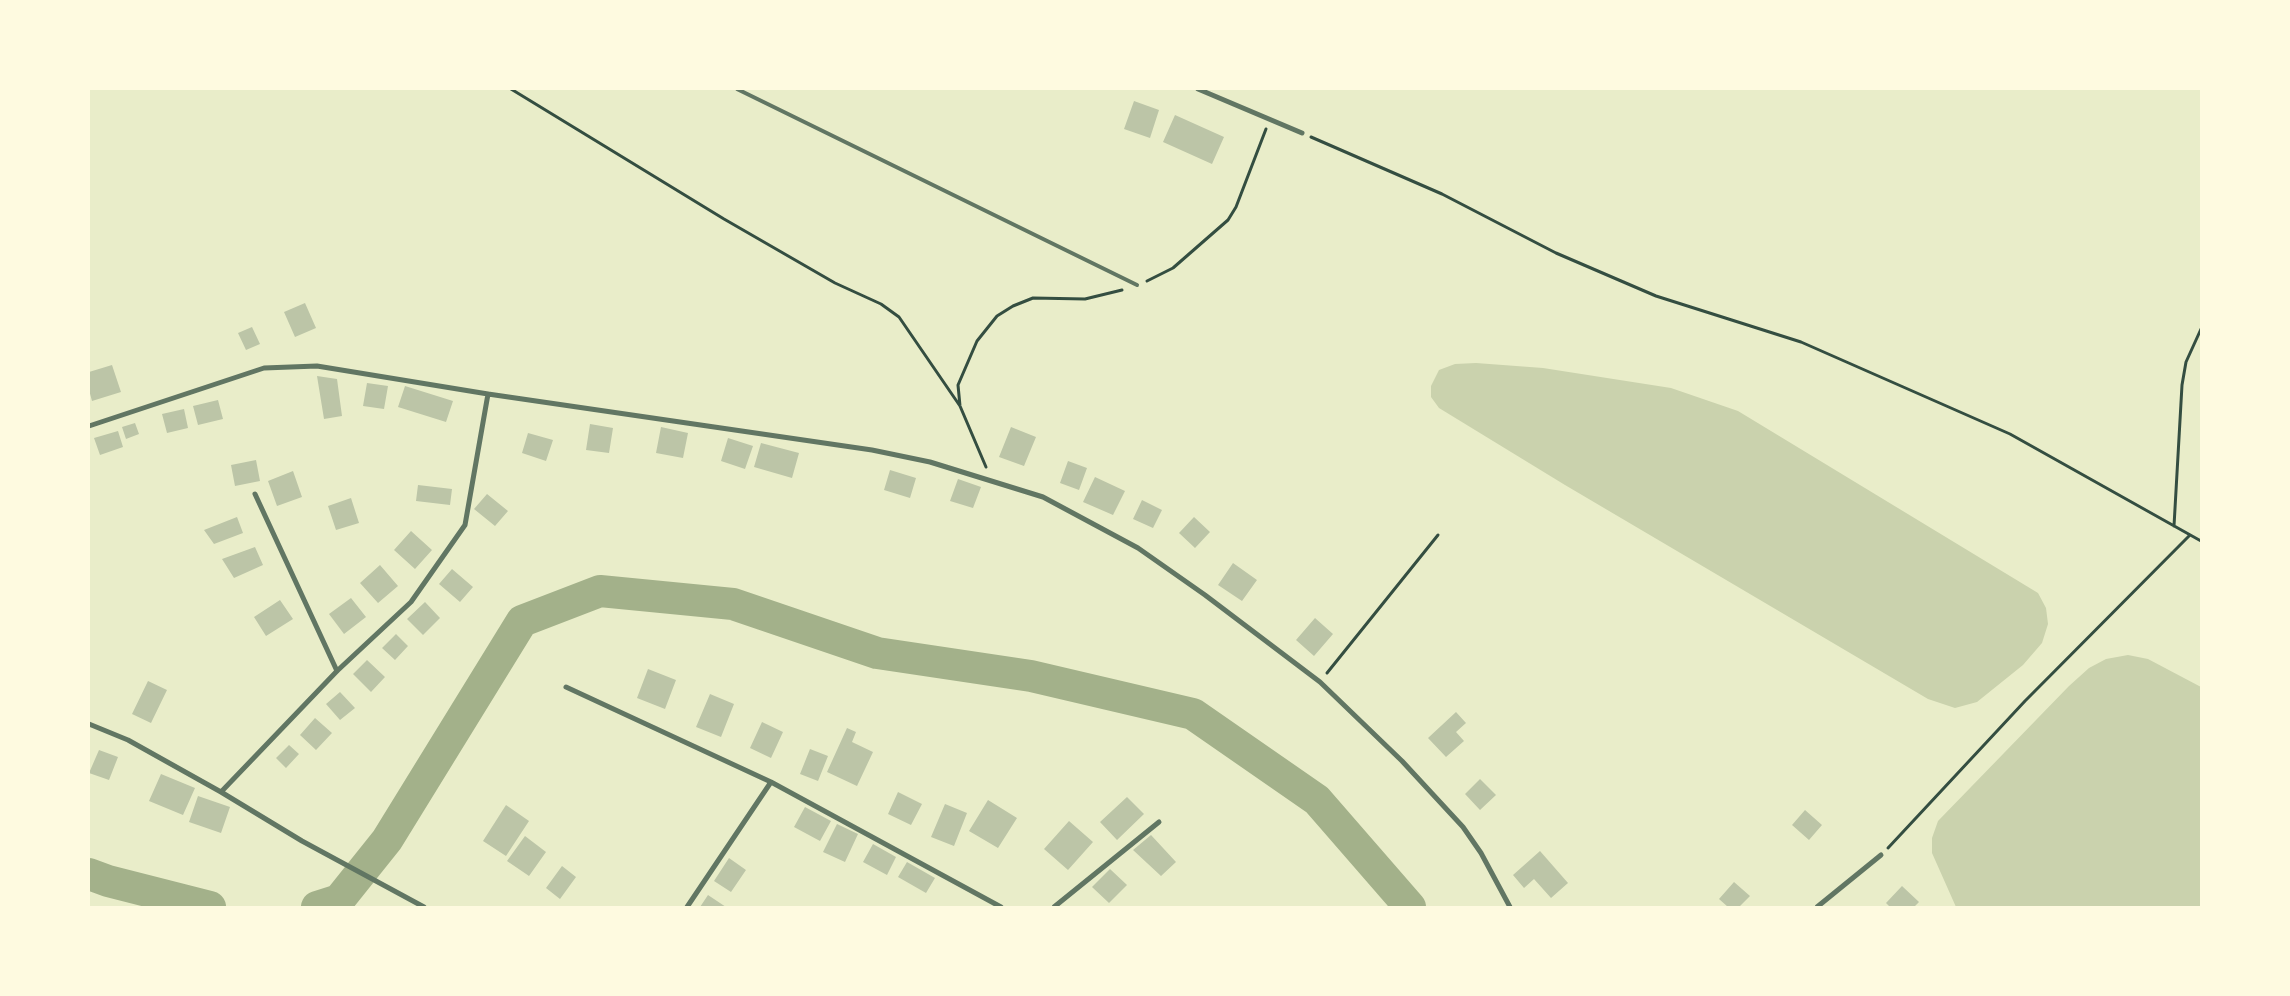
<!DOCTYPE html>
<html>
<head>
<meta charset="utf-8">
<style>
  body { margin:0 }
  #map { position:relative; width:2290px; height:996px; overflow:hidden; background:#e9edc9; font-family:Ubuntu,sans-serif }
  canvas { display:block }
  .frame { position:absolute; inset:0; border:90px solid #fefae0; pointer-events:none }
</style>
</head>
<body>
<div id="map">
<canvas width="2290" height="996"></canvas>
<div class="frame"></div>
</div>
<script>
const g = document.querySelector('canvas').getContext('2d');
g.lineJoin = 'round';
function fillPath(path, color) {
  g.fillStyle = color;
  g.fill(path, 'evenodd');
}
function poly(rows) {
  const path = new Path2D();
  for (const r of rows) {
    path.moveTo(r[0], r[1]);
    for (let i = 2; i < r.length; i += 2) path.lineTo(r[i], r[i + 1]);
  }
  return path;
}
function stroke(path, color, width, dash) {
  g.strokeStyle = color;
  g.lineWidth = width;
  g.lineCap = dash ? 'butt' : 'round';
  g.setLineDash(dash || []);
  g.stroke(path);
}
const green = poly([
  [1476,363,1543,368,1671,388,1738,411,2038,593,2046,608,2048,624,2042,643,2023,665,1977,702,1955,708,1928,699,1565,485,1439,408,1431,397,1431,386,1439,370,1455,364],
  [2128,655,2148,659,2201,687,2201,907,1956,907,1932,853,1932,838,1938,821,2069,686,2089,668,2106,659]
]);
const river = poly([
  [89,874,108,881,210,907],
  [317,907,339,900,387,840,522,621,600,591,733,604,877,653,1031,676,1193,714,1317,800,1410,907]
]);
const building = poly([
  [1134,101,1159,110,1150,138,1124,129],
  [1175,115,1224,137,1212,164,1163,142],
  [305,303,316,328,295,337,284,312],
  [252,327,260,344,246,350,238,333],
  [112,365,121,392,92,401,89,390,89,372],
  [317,376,337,379,342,416,324,419],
  [367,383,388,386,384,409,363,406],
  [405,386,453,401,446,422,398,407],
  [218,400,223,419,198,425,193,406],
  [184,409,188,428,167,433,162,414],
  [135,423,139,434,126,439,122,427],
  [590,424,613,428,609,453,586,450],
  [661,427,688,433,683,458,656,453],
  [1011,427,1036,437,1024,466,999,457],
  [118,431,123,447,100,455,94,438],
  [528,433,553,440,546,461,522,453],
  [728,438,753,446,745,469,721,461],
  [761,443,799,453,792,478,754,467],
  [256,460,260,481,235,486,231,465],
  [1068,461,1087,468,1079,490,1060,483],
  [890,470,916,478,910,498,884,490],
  [293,471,302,497,277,506,268,481],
  [1095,477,1125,491,1113,515,1083,502],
  [958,479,981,487,973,508,950,501],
  [418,485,452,489,450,505,416,501],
  [487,494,508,511,495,526,474,509],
  [351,498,359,523,336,530,328,506],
  [1142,500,1162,510,1153,528,1133,519],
  [237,517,243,533,214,544,204,530],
  [1194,517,1210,532,1195,548,1179,533],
  [411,531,432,550,415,569,394,550],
  [255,547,263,565,234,578,222,559],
  [1233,563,1257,580,1242,601,1218,585],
  [380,565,398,586,378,603,360,583],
  [452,569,473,587,460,602,439,584],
  [351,598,366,617,344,634,329,614],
  [280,600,293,619,266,636,254,617],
  [425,602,440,618,423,635,407,619],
  [1315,618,1333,634,1314,656,1296,640],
  [396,634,408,646,395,660,382,648],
  [367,660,385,677,371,692,353,674],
  [648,669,676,680,665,709,637,698],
  [148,681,167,690,151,723,132,714],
  [340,692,355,708,340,720,326,704],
  [710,694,734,704,721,737,696,727],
  [1456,712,1466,723,1456,732,1464,741,1446,757,1428,738],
  [315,718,332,733,316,750,300,735],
  [762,722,783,732,771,758,750,748],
  [847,728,856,732,852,742,873,752,857,786,827,772],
  [289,745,299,754,286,768,276,758],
  [810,749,828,756,818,781,800,774],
  [99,750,118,757,109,780,89,773],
  [161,774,195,788,183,815,149,801],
  [1480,779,1496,795,1480,810,1465,794],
  [898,792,922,804,911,825,888,814],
  [198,796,230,807,221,833,189,822],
  [1127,797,1144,814,1117,840,1100,822],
  [988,800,1017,818,998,848,969,831],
  [945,804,967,813,954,846,931,837],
  [506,805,529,821,506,856,483,841],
  [805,807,831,821,820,841,794,827],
  [1805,810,1822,825,1809,840,1792,825],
  [1069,821,1093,842,1068,870,1044,849],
  [837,824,858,834,845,862,823,852],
  [1151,835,1176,862,1161,876,1133,850],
  [525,836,546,852,529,876,507,861],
  [873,844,896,857,887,875,863,862],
  [1540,851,1568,883,1551,898,1534,879,1524,888,1513,875],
  [729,858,746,870,731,892,714,881],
  [907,862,935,878,926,893,898,877],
  [562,866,576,877,560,899,546,888],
  [1110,869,1127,885,1109,903,1092,887],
  [1734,882,1750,896,1739,907,1728,907,1719,899],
  [1902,886,1919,902,1914,907,1890,907,1886,903],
  [708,895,726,907,700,907]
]);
const path = poly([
  [511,89,724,219,835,283,881,304,899,317,960,406],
  [1311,137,1442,194,1556,253,1656,296,1801,342,2010,434,2201,541],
  [1147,281,1173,268,1228,220,1236,207,1266,129],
  [986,467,960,406,958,385,977,341,997,316,1013,306,1033,298,1085,299,1122,290],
  [2174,526,2182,385,2186,362,2201,329],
  [1327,673,1438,535],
  [1888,848,2025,701,2190,535]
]);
const service = poly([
  [737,89,1137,285]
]);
const minor = poly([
  [1198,89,1302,133],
  [89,426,264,368,317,366,488,394,872,450,930,462,1043,497,1138,548,1205,595,1320,682,1402,761,1463,827,1481,853,1510,907],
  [255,494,337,671],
  [566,687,771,782,1001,907],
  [89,724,128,740,221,792,302,841,424,907],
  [221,792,337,671,411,602,465,525,488,394],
  [687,907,771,782],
  [1054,907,1159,822],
  [1817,907,1881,855]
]);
fillPath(green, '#cad2ad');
stroke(river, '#a3b18a', 32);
fillPath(building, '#bcc5a7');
stroke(path, '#344e41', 3);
stroke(service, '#617663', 4);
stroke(minor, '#617663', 5);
</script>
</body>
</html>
